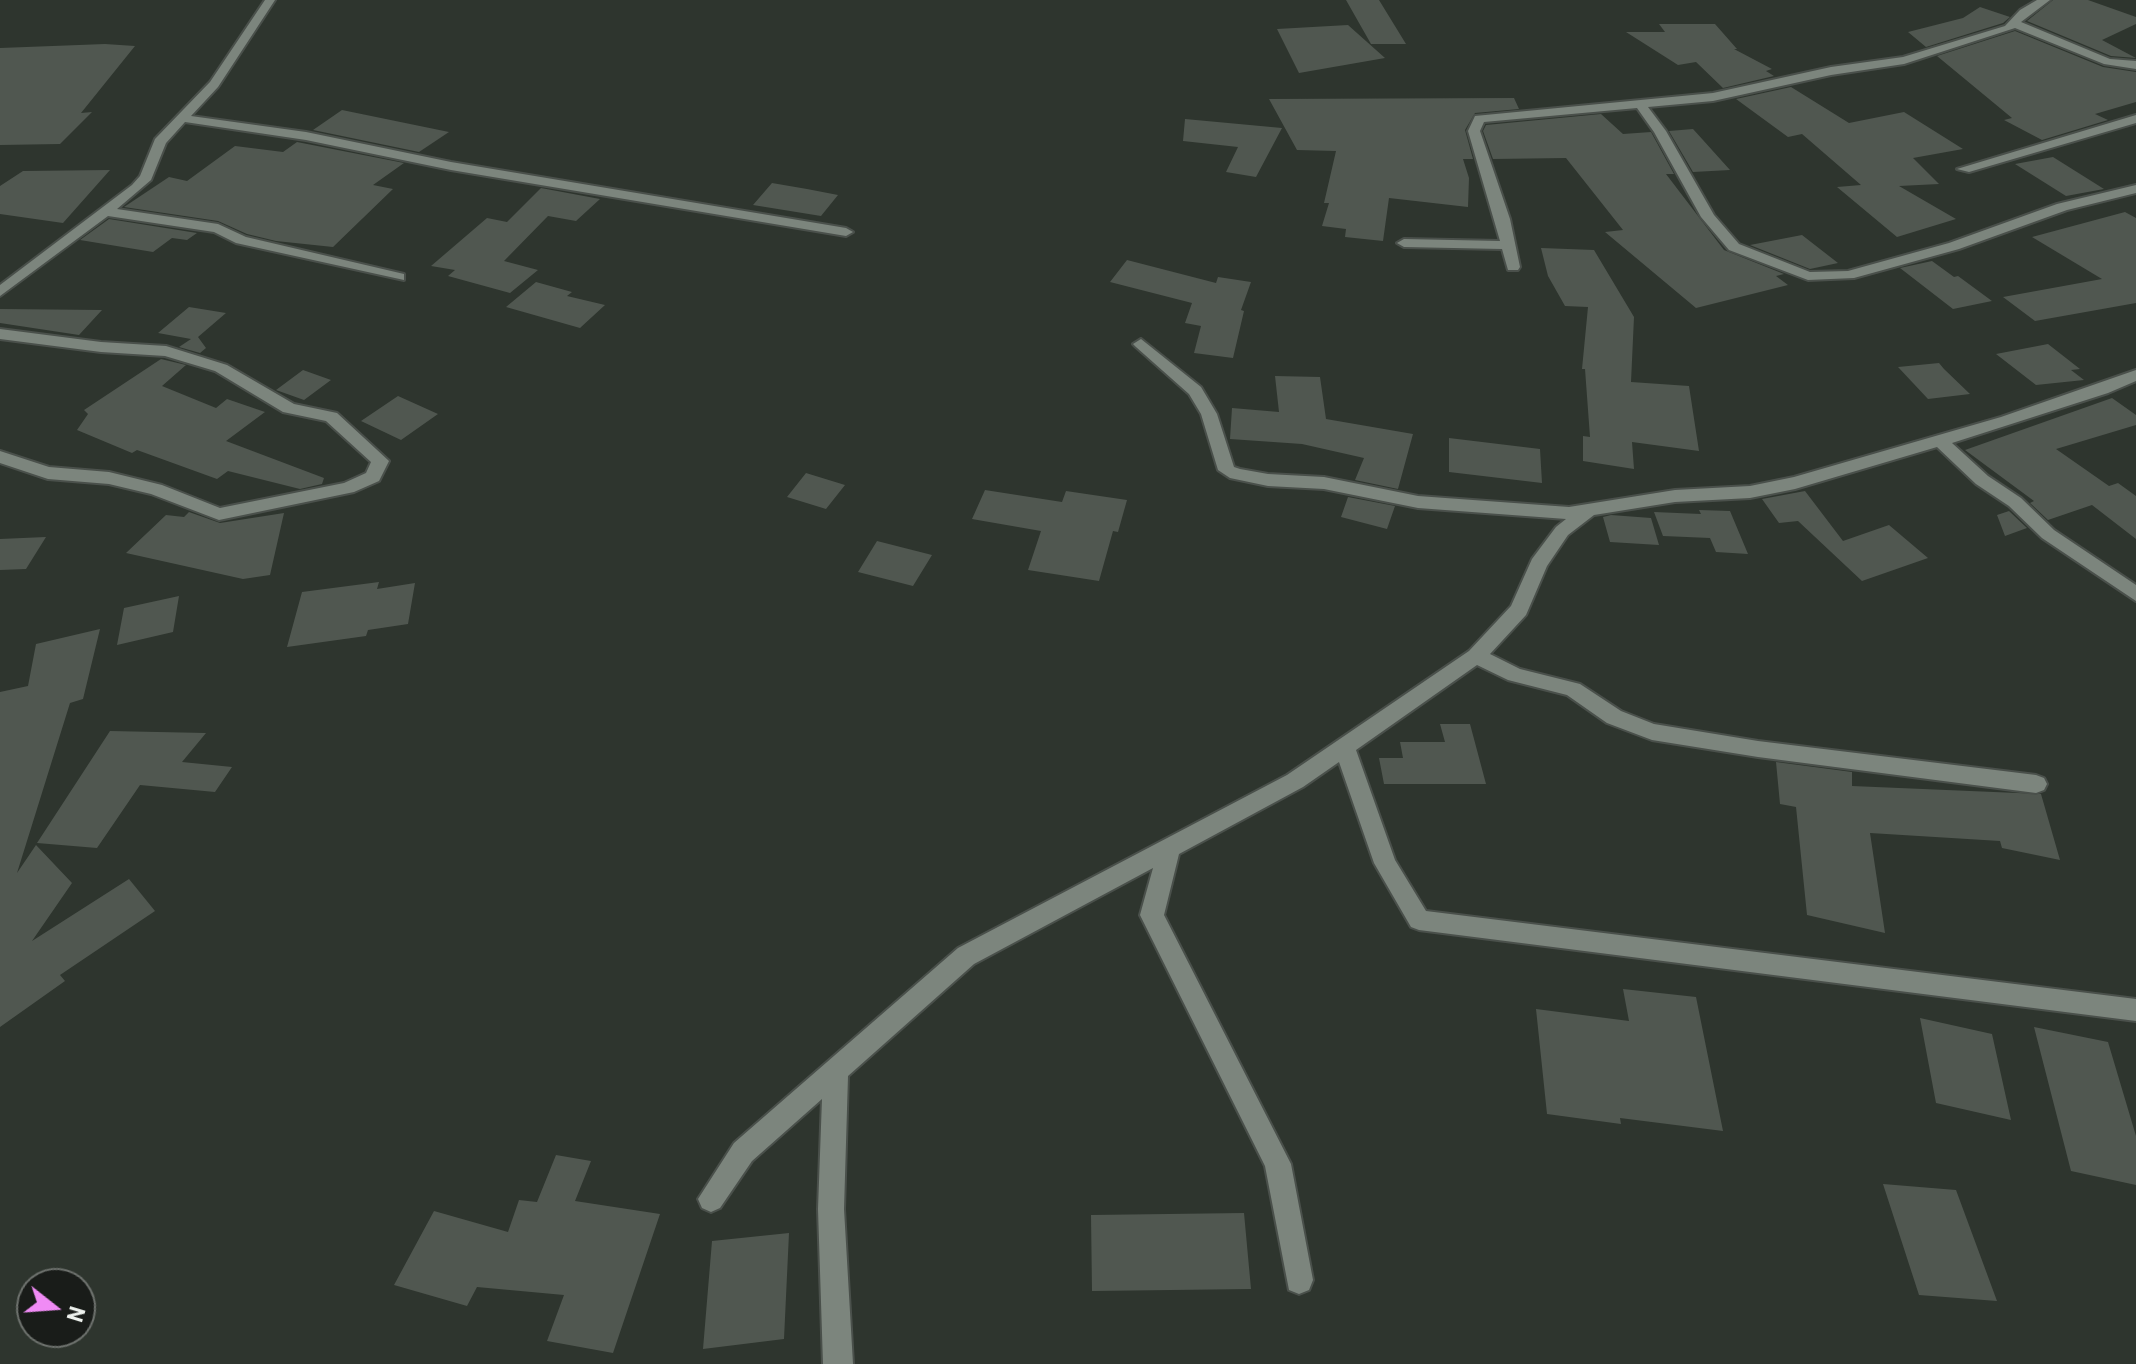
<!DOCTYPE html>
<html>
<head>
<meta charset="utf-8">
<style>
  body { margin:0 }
  #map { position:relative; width:2136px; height:1364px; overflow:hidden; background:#2e352e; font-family:Barlow,sans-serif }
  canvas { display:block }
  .north { position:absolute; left:16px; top:1268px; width:80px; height:80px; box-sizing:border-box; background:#191c19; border:2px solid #6e726e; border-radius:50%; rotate:107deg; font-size:22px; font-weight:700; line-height:32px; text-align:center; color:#eef2ee }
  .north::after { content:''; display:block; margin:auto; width:28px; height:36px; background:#f08bf5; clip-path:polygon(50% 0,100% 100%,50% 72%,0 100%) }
</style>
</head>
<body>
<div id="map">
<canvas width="2136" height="1364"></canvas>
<div class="north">N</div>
</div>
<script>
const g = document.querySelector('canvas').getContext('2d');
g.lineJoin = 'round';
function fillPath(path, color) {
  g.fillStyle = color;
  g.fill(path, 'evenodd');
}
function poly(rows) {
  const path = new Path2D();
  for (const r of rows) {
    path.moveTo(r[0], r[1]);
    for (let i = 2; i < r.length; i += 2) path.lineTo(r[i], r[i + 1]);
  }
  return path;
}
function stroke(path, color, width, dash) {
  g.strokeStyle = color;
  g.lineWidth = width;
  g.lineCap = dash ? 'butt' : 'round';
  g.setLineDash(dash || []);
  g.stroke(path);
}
const building = poly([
  [1346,0,1379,0,1406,44,1371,44],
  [2053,0,2088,0,2136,17,2136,24,2102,40,2136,58,2111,56,2027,21],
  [1980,7,2010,17,2003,23,1926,47,1908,32,1963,18],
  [1659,24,1715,24,1737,49,1734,49,1772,69,1766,71,1774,76,1723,88,1696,62,1678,65,1626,32,1665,32],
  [1348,25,1385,58,1299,73,1277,29],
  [2015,31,2103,67,2136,72,2136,102,2095,114,2108,120,2042,140,2004,120,2012,118,1937,56],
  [105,44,135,46,81,113,92,112,60,144,0,145,0,48],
  [1791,87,1849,123,1904,112,1963,149,1913,158,1939,184,1899,186,1956,219,1897,237,1837,187,1861,185,1802,134,1788,137,1736,99],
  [1514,98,1519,109,1475,113,1465,130,1473,159,1463,159,1469,178,1468,207,1389,198,1383,241,1345,237,1346,229,1322,226,1329,203,1324,203,1336,151,1297,150,1269,99],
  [342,110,449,132,419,152,313,130],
  [1601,114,1623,134,1651,132,1674,174,1666,174,1724,250,1784,274,1776,276,1788,285,1696,308,1605,232,1623,230,1566,158,1493,159,1483,131,1486,125],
  [1185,119,1282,128,1256,177,1226,172,1238,147,1183,141],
  [1693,129,1703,140,1730,170,1693,172,1669,131],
  [297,142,404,163,373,185,393,189,333,247,276,241,247,234,218,221,124,207,169,177,187,181,235,146,283,152],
  [2053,157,2104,189,2066,196,2015,164],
  [110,170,63,223,0,214,0,186,23,171],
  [772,183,807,189,838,195,821,216,753,205],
  [541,188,600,199,576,221,548,216,504,261,538,270,510,293,448,276,455,270,431,266,487,218,507,222],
  [2125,212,2136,218,2136,303,2035,321,2003,297,2102,279,2032,237],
  [109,219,197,233,187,240,172,238,153,252,80,240],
  [1802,235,1838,263,1810,269,1750,245],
  [1541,248,1594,250,1634,317,1631,382,1689,386,1699,451,1632,442,1634,469,1583,461,1583,436,1590,437,1585,369,1582,369,1588,307,1565,306,1548,276],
  [1127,260,1216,283,1218,277,1251,282,1241,310,1244,311,1233,358,1194,353,1201,326,1185,323,1192,303,1110,282],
  [1932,261,1954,277,1958,276,1992,301,1953,309,1900,268],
  [536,282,572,292,567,296,605,305,580,328,506,307],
  [189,307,226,313,198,337,206,348,200,353,179,347,191,339,158,333],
  [0,309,102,310,79,335,0,323],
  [2048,344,2080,369,2071,370,2084,380,2036,385,1996,354],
  [161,359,186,365,162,386,216,408,227,399,265,412,226,441,324,478,322,484,300,489,228,471,217,479,137,450,132,453,77,430,88,414,84,410],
  [1939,363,1944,369,1970,394,1928,399,1898,367],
  [303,370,331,380,304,400,276,390],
  [1275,376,1320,377,1326,419,1413,434,1398,489,1355,480,1364,458,1302,444,1230,439,1232,408,1279,412],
  [398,396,438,414,401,440,361,421],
  [2112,398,2136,415,2136,425,2056,449,2109,486,2118,483,2136,496,2136,539,2092,505,2048,520,2030,503,2034,501,1965,450],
  [1449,438,1540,449,1542,483,1449,472],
  [806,473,845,485,826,509,787,497],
  [985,490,1062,502,1066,491,1127,500,1118,532,1113,531,1099,581,1028,570,1041,531,972,519],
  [1805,491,1843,541,1889,525,1928,558,1862,581,1798,521,1779,523,1762,499],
  [1348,497,1395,506,1387,529,1341,517],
  [1699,510,1730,511,1748,554,1716,552,1710,538,1663,536,1654,512,1701,514],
  [2009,511,2027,528,2005,536,1997,515],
  [189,512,220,523,284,513,270,575,243,579,126,553,166,515,184,517],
  [1611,515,1651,518,1659,545,1610,542,1603,517],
  [46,537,26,569,0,570,0,539],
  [877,541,932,555,913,586,858,572],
  [379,582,377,589,415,583,408,624,368,630,366,636,287,647,302,592],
  [179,596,173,632,117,645,124,608],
  [100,629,83,699,70,703,17,873,36,845,72,883,32,941,129,879,155,911,60,975,65,981,0,1027,0,692,28,686,36,644],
  [1440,724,1470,724,1486,784,1384,784,1379,758,1403,758,1400,742,1445,742],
  [110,731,206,733,182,762,232,767,215,792,140,785,97,848,37,843],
  [1776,762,1852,772,1852,786,2041,794,2060,860,2002,848,2000,841,1870,833,1885,933,1807,915,1796,807,1780,804],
  [1623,989,1696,997,1723,1131,1620,1118,1621,1124,1547,1114,1536,1009,1629,1021],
  [1920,1018,1992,1034,2011,1120,1936,1103],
  [2034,1027,2108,1042,2136,1136,2136,1185,2071,1171],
  [556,1155,591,1161,575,1201,660,1214,613,1353,547,1341,564,1295,477,1287,467,1306,394,1285,434,1211,508,1232,519,1200,537,1202],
  [1883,1184,1956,1190,1997,1301,1919,1295],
  [1244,1213,1251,1289,1092,1291,1091,1215],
  [789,1233,784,1339,703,1349,712,1241]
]);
const street = poly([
  [265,0,275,0,218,87,191,116,306,132,451,162,846,228,853,232,846,236,451,170,306,140,185,122,166,143,151,180,117,209,218,224,246,237,404,274,404,280,236,243,214,232,108,216,0,296,0,285,132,185,140,176,155,139,210,82,265,0],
  [2037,0,2050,0,2021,22,2110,59,2136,61,2136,69,2104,64,2015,28,1904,64,1831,75,1713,101,1648,107,1666,131,1714,215,1739,244,1810,272,1848,271,1949,243,2057,204,2136,185,2136,193,2067,210,1959,249,1854,278,1808,280,1729,250,1701,217,1654,132,1637,108,1484,122,1480,131,1510,219,1520,267,1518,270,1508,270,1502,249,1404,247,1397,243,1404,239,1500,241,1468,131,1475,116,1713,93,1831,67,1903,57,2005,26,2020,10,2037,0],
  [2136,115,2136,123,1969,172,1957,169,2136,115],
  [0,329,101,342,166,346,227,365,294,404,337,413,389,461,379,481,354,492,219,520,151,494,109,484,48,479,0,463,0,451,49,467,109,472,162,485,220,508,344,483,366,473,371,462,326,421,283,412,215,371,165,356,101,352,0,339,0,329],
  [1141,339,1201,387,1217,414,1234,467,1240,469,1268,474,1324,477,1418,496,1569,507,1675,490,1750,486,1794,477,2001,417,2136,370,2136,381,2108,393,1952,443,1988,476,2021,498,2054,530,2136,585,2136,601,2042,538,2009,506,1976,484,1937,447,1795,489,1750,498,1675,502,1594,515,1568,535,1547,566,1526,615,1490,654,1520,669,1580,684,1621,711,1654,724,1758,741,2036,775,2044,778,2047,784,2044,790,2036,793,1758,757,1652,740,1607,723,1567,695,1508,680,1477,665,1356,750,1395,860,1426,911,2136,999,2136,1021,1419,930,1411,927,1374,863,1339,762,1303,787,1179,854,1164,915,1291,1164,1313,1280,1309,1290,1299,1294,1289,1290,1265,1166,1140,915,1153,868,974,964,848,1076,844,1209,853,1364,823,1364,818,1209,822,1099,752,1161,720,1208,711,1212,702,1208,698,1199,734,1143,958,948,1287,775,1469,651,1511,606,1532,559,1556,527,1566,519,1418,508,1324,489,1268,486,1230,478,1218,470,1201,414,1189,394,1136,347,1133,344,1141,339]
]);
fillPath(building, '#505750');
stroke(street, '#4a504b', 4);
fillPath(street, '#7c857d');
</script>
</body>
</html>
